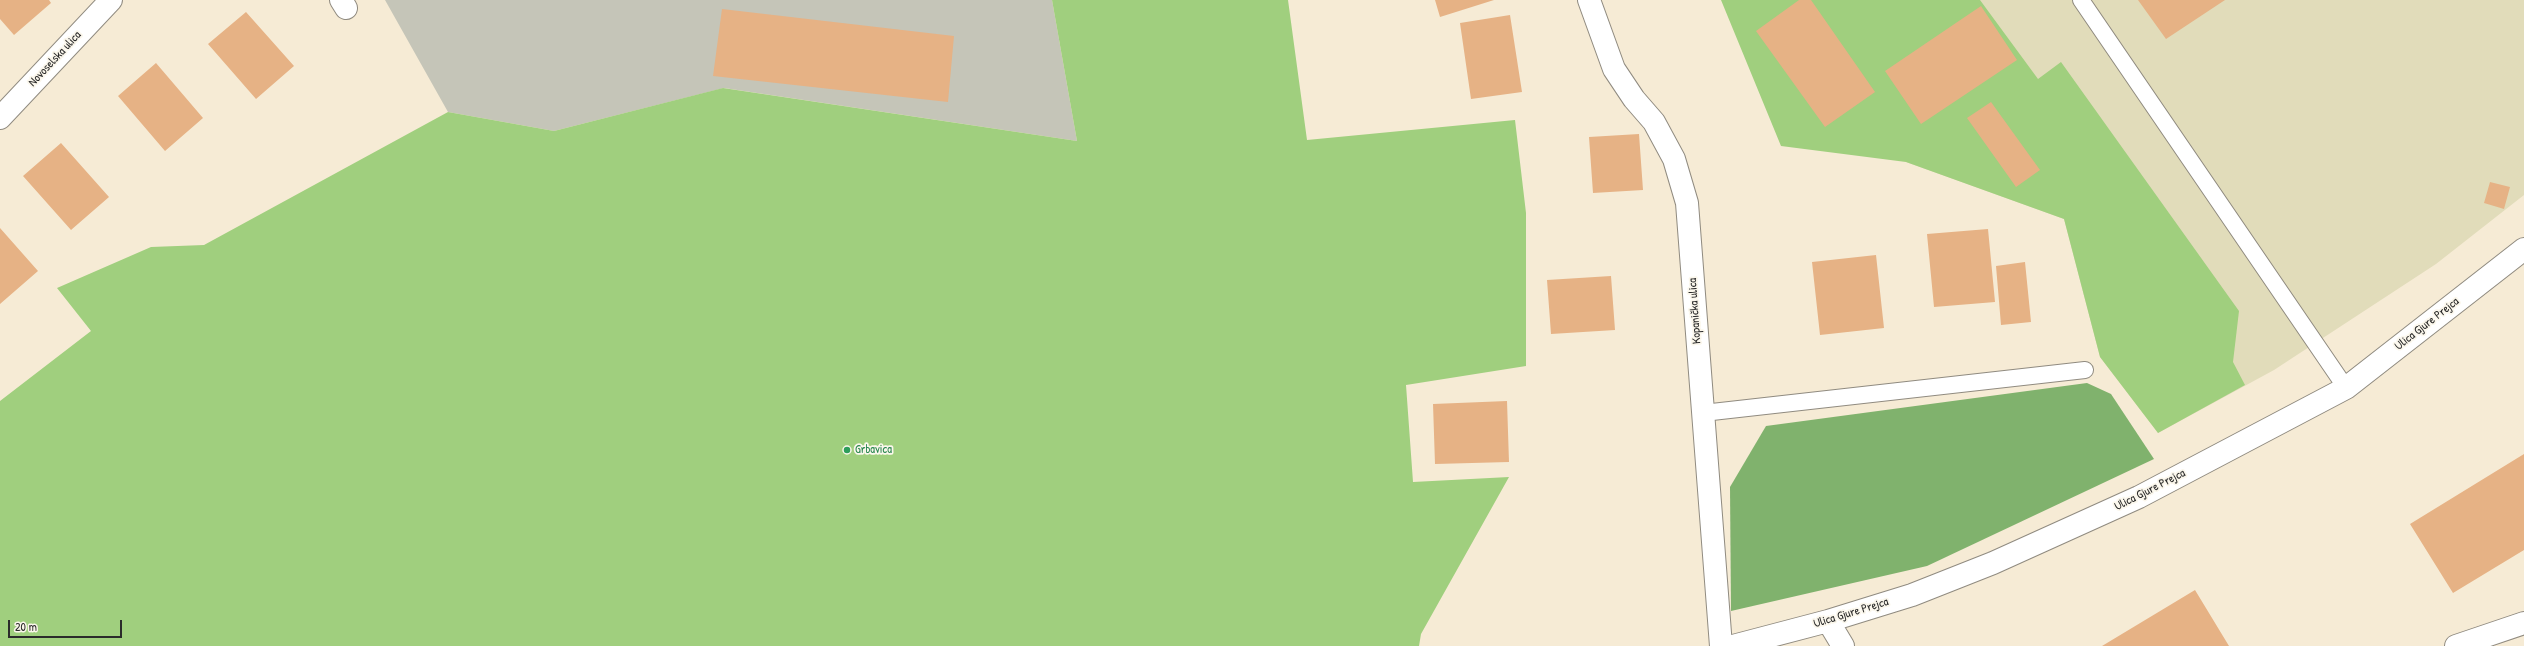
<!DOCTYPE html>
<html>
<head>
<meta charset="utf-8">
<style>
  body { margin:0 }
  #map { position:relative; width:2524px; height:646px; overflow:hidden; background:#f6ebd5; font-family:"Patrick Hand",sans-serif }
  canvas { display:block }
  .scale { position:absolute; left:8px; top:620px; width:114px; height:18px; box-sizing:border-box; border:2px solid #2b2b2b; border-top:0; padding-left:5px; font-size:12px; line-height:14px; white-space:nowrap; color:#2b2b2b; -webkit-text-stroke:3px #fbf7ec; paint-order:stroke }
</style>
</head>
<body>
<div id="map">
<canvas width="2524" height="646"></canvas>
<div class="scale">20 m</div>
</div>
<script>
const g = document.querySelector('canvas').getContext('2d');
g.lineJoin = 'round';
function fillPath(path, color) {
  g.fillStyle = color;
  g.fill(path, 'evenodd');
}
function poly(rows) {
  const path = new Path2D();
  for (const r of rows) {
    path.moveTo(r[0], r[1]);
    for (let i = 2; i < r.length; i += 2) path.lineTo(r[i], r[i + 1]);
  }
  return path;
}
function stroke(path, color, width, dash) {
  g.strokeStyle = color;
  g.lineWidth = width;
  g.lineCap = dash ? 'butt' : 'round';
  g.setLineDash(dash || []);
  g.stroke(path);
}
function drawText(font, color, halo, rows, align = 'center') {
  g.font = font + ' "Patrick Hand",sans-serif';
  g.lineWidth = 3.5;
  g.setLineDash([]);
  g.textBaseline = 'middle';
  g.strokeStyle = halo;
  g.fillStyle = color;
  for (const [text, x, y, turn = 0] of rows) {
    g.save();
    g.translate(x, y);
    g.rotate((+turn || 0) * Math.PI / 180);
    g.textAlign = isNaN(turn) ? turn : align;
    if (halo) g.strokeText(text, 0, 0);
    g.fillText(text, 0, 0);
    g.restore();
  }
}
const built = poly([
  [1857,0,2524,0,2524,195,2436,264,2274,370,2158,433,2100,357,2064,219,1906,162]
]);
const industrial = poly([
  [385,0,1052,0,1077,141,724,88,554,131,448,112]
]);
const green = poly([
  [1052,0,1288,0,1307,140,1515,120,1526,213,1526,366,1406,385,1413,482,1509,477,1421,634,1419,646,0,646,0,401,91,331,57,288,151,247,204,245,448,112,554,131,723,88,1077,141],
  [1721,0,1980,0,2038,79,2061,62,2239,311,2233,362,2245,385,2158,433,2100,357,2064,219,1906,162,1781,146]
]);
const forest = poly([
  [2087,383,2111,394,2154,459,1927,566,1731,611,1730,487,1766,426]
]);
const building = poly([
  [0,0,49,0,51,3,14,35,0,19],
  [1435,0,1494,0,1440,17],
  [1799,0,1811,0,1875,92,1825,127,1756,31],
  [2138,0,2225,0,2166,39],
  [1981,6,2017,60,1921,124,1885,71],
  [722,9,954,36,948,102,713,76],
  [246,12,294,66,256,99,208,44],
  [1510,15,1522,92,1471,99,1460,23],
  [156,63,203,118,165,151,118,96],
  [1991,102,2040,170,2016,187,1967,118],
  [1639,134,1643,190,1593,193,1589,137],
  [61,143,109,197,71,230,23,176],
  [2490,182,2510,187,2504,209,2484,203],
  [0,228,38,271,0,304],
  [1988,229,1995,302,1934,307,1927,234],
  [1876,255,1884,328,1820,335,1812,262],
  [2025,262,2031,322,2001,325,1996,266],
  [1611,276,1615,330,1551,334,1547,280],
  [1507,401,1509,462,1435,464,1433,404],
  [2524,454,2524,550,2453,593,2410,524],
  [2195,590,2229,646,2102,646]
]);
const service = poly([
  [2081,0,2346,388],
  [1703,413,2085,370]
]);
const minor = poly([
  [341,0,346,8],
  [1589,0,1614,69,1634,99,1654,122,1674,159,1687,203,1721,646],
  [0,118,111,0],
  [1828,621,1843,646],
  [1733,646,1828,621,1912,595,1993,563,2139,497,2346,388,2524,249],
  [2456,646,2524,623]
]);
const markers = [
  [847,450,4,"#2e9e5b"]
];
const streetNames = [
  ["Novoselska ulica",55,59,-47],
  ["Kopanička ulica",1695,311,-94],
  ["Ulica Gjure Prejca",2427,324,-38],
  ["Ulica Gjure Prejca",2150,490,-27],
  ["Ulica Gjure Prejca",1851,613,-17]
];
const leisureNames = [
  ["Grbavica",855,450]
];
fillPath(built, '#e1dcba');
fillPath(industrial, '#c5c5b8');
fillPath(green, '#a0cf7e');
fillPath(forest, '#80b26d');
fillPath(building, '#e6b285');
stroke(service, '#908b80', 18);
stroke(minor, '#908b80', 24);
stroke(service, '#fff', 16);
stroke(minor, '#fff', 22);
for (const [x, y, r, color] of markers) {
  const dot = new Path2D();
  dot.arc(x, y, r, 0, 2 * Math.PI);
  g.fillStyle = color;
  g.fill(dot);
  stroke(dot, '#fbf7ec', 1.5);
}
drawText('12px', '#2b2b2b', '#fbf7ec', streetNames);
drawText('12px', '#27864d', '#fbf7ec', leisureNames, 'left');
</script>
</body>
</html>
